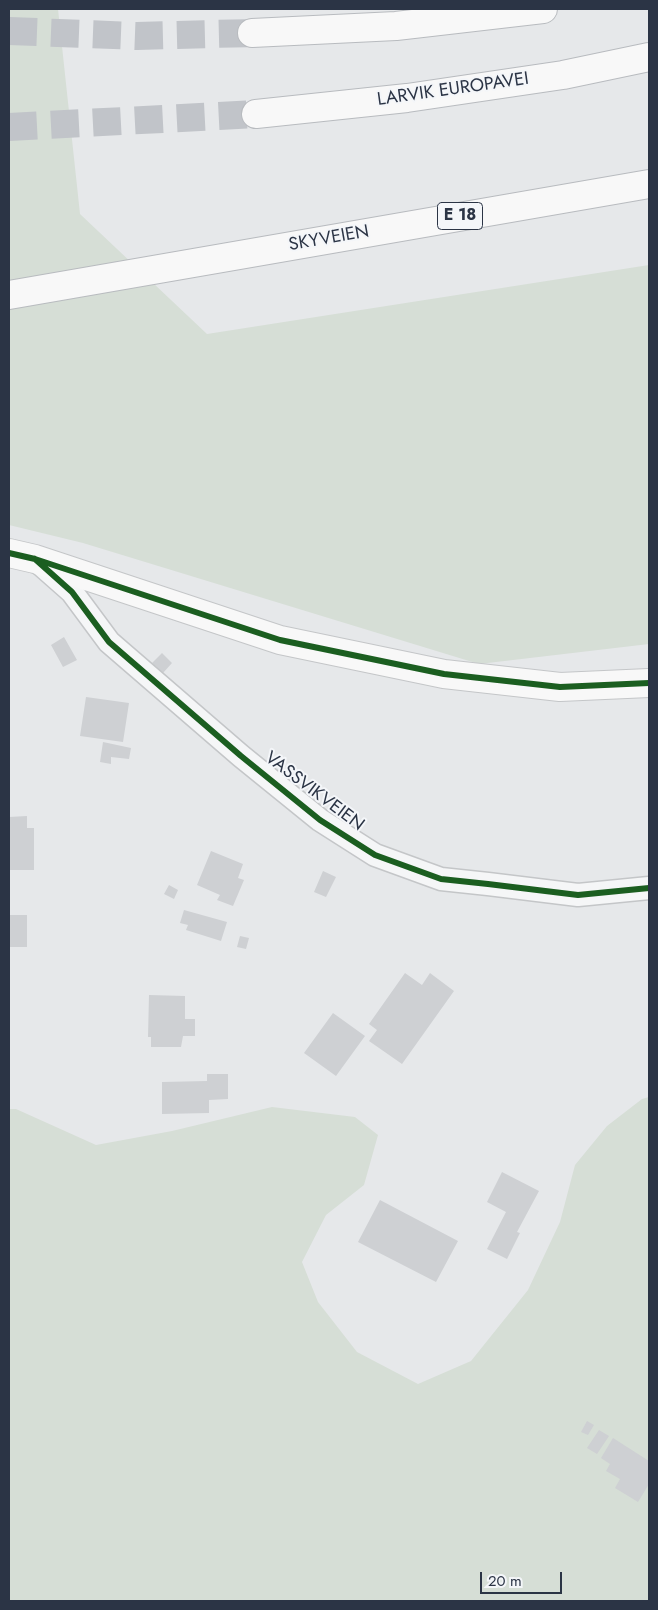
<!DOCTYPE html>
<html>
<head>
<meta charset="utf-8">
<style>
  body { margin:0 }
  #map { position:relative; width:658px; height:1610px; overflow:hidden; background:#e6e8ea; font-family:Jost,sans-serif }
  canvas { display:block }
  .frame { position:absolute; inset:0; border:10px solid #2b3445; pointer-events:none }
  .scale { position:absolute; left:480px; top:1572px; width:82px; height:22px; box-sizing:border-box; border:2px solid #2b3445; border-top:0; padding-left:6px; font-size:15px; line-height:18px; white-space:nowrap; color:#2b3445; -webkit-text-stroke:4px #f4f6f9; paint-order:stroke }
</style>
</head>
<body>
<div id="map">
<canvas width="658" height="1610"></canvas>
<div class="frame"></div>
<div class="scale">20 m</div>
</div>
<script>
const g = document.querySelector('canvas').getContext('2d');
g.lineJoin = 'round';
function fillPath(path, color) {
  g.fillStyle = color;
  g.fill(path, 'evenodd');
}
function poly(rows) {
  const path = new Path2D();
  for (const r of rows) {
    path.moveTo(r[0], r[1]);
    for (let i = 2; i < r.length; i += 2) path.lineTo(r[i], r[i + 1]);
  }
  return path;
}
function stroke(path, color, width, dash) {
  g.strokeStyle = color;
  g.lineWidth = width;
  g.lineCap = dash ? 'butt' : 'round';
  g.setLineDash(dash || []);
  g.stroke(path);
}
function drawText(font, color, halo, rows, align = 'center') {
  g.font = font + ' Jost,sans-serif';
  g.lineWidth = 4;
  g.setLineDash([]);
  g.textBaseline = 'middle';
  g.strokeStyle = halo;
  g.fillStyle = color;
  for (const [text, x, y, turn = 0] of rows) {
    g.save();
    g.translate(x, y);
    g.rotate((+turn || 0) * Math.PI / 180);
    g.textAlign = isNaN(turn) ? turn : align;
    if (halo) g.strokeText(text, 0, 0);
    g.fillText(text, 0, 0);
    g.restore();
  }
}
const green = poly([
  [9,9,58,9,80,214,207,334,649,265,649,644,479,664,83,543,9,525],
  [649,1097,649,1601,9,1601,9,1109,16,1109,96,1145,172,1131,272,1107,355,1117,378,1135,364,1185,326,1215,302,1262,318,1302,357,1352,418,1384,471,1361,528,1290,560,1222,575,1165,607,1126,642,1099]
]);
const building = poly([
  [64,637,77,660,63,667,51,645],
  [162,653,172,663,163,673,152,663],
  [86,697,129,703,123,742,80,736],
  [103,742,131,748,129,759,111,757,111,764,100,762],
  [27,816,27,828,34,828,34,870,9,870,9,817],
  [211,851,243,864,238,878,244,880,233,906,217,900,220,895,197,885],
  [323,871,336,877,326,897,314,892],
  [169,885,178,890,174,899,164,894],
  [184,910,227,922,221,941,186,930,188,925,180,923],
  [9,915,27,915,27,947,9,947],
  [240,936,249,938,246,949,237,947],
  [405,973,422,985,430,973,454,991,402,1064,369,1041,377,1030,369,1024],
  [149,995,185,996,185,1019,195,1019,195,1036,183,1036,181,1047,151,1047,151,1037,148,1037],
  [333,1013,365,1036,336,1076,304,1053],
  [207,1074,228,1074,228,1099,209,1100,209,1113,162,1114,162,1082,207,1081],
  [502,1172,539,1191,517,1232,520,1233,507,1259,487,1249,506,1212,487,1202],
  [380,1200,458,1241,436,1282,358,1242],
  [587,1421,594,1425,588,1435,581,1432],
  [599,1430,609,1436,597,1454,587,1448],
  [613,1438,649,1461,649,1484,638,1502,615,1488,620,1479,606,1471,610,1464,601,1458]
]);
const highwayTunnel = poly([
  [9,31,137,36,252,33],
  [9,127,256,114]
]);
const street = poly([
  [38,562,72,592,109,642,241,756,320,820,375,855,441,879,488,884,578,895,649,888]
]);
const secondary = poly([
  [9,553,35,559,280,640,444,674,560,687,649,683]
]);
const highway = poly([
  [252,33,396,26,543,9],
  [256,114,407,98,563,75,649,57],
  [9,295,649,184]
]);
const cycleway = poly([
  [9,553,35,559,280,640,444,674,560,687,649,683],
  [35,559,72,592,109,642,241,756,320,820,375,855,441,879,488,884,578,895,649,888]
]);
const shields = [
  [460,216,45]
];
const shieldNames = [
  ["E 18",460,216]
];
const streetNames = [
  ["LARVIK EUROPAVEI",453,90,-8],
  ["SKYVEIEN",329,239,-10],
  ["VASSVIKVEIEN",314,792,37]
];
fillPath(green, '#d6ded6');
fillPath(building, '#ced0d3');
stroke(highwayTunnel, '#c1c4c9', 28, [28, 14]);
stroke(street, '#c4c6c8', 25);
stroke(secondary, '#c4c6c8', 30);
stroke(highway, '#b8bbbf', 30);
stroke(street, '#f5f6f7', 22);
stroke(secondary, '#f8f8f8', 28);
stroke(highway, '#f8f8f8', 28);
stroke(cycleway, '#1b5e20', 6);
for (const [x, y, w] of shields) {
  const box = new Path2D();
  box.roundRect(x - w / 2, y - 13.5, w, 27, 4);
  g.fillStyle = '#f4f6f9';
  g.fill(box);
  stroke(box, '#2b3445', 1);
}
drawText('bold 16px', '#2b3445', null, shieldNames);
drawText('18px', '#2b3445', '#f4f6f9', streetNames);
</script>
</body>
</html>
